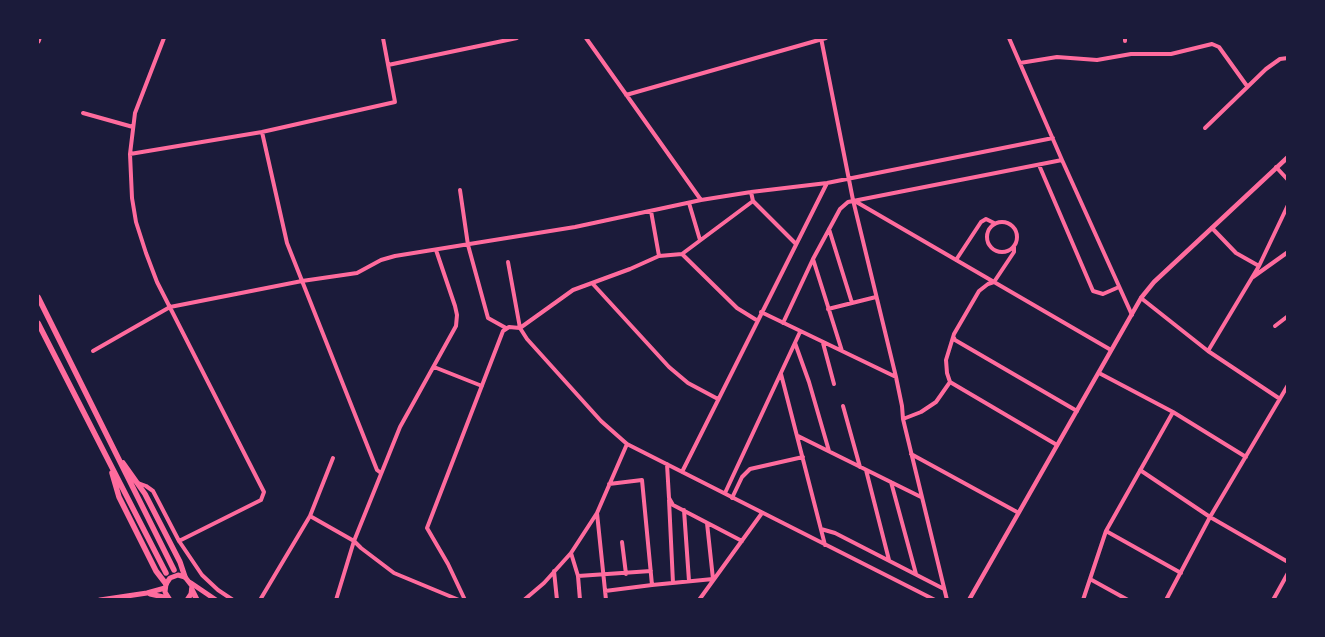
<!DOCTYPE html>
<html>
<head>
<meta charset="utf-8">
<style>
  body { margin:0 }
  #map { position:relative; width:1325px; height:637px; overflow:hidden; background:#1b1b3a; font-family:Inter,sans-serif }
  canvas { display:block }
  .frame { position:absolute; inset:0; border:39px solid #1b1b3a; pointer-events:none }
</style>
</head>
<body>
<div id="map">
<canvas width="1325" height="637"></canvas>
<div class="frame"></div>
</div>
<script>
const g = document.querySelector('canvas').getContext('2d');
g.lineJoin = 'round';
function poly(rows) {
  const path = new Path2D();
  for (const r of rows) {
    if (r.length === 3) {
      path.moveTo(r[0] + r[2], r[1]);
      path.arc(r[0], r[1], r[2], 0, 2 * Math.PI);
      continue;
    }
    path.moveTo(r[0], r[1]);
    for (let i = 2; i < r.length; i += 2) path.lineTo(r[i], r[i + 1]);
  }
  return path;
}
function stroke(path, color, width, dash) {
  g.strokeStyle = color;
  g.lineWidth = width;
  g.lineCap = dash ? 'butt' : 'round';
  g.setLineDash(dash || []);
  g.stroke(path);
}
const minor = poly([
  [164,38,135,113,130,154,132,198,136,222,146,253,157,282,264,492,261,500,179,541],
  [586,38,701,200],
  [821,38,853,200,896,377,902,406,903,419,947,600],
  [1009,38,1062,160,1132,315],
  [1125,38,1125,41],
  [1020,63,1057,57,1097,60,1131,54,1171,54,1212,44,1219,47,1247,86],
  [388,65,517,38],
  [626,95,826,38],
  [83,113,133,127],
  [1205,128,1266,69,1280,59,1288,58],
  [262,132,287,243,377,470,381,473],
  [130,154,262,132,395,102,383,38],
  [1039,165,1093,291,1103,294,1119,287],
  [1276,167,1288,180],
  [460,190,468,245,488,318,506,328],
  [751,192,753,201,796,244],
  [853,200,1111,350],
  [689,203,700,240],
  [651,211,659,256],
  [1002,237,15],
  [1212,228,1236,253,1259,266],
  [829,229,852,303],
  [682,254,737,308,758,321],
  [813,259,842,351],
  [956,260,981,222,986,219,994,223],
  [508,262,520,328,527,339,601,421,627,444,935,600],
  [1253,277,1288,252],
  [592,283,669,367,688,383,718,399],
  [1141,298,1208,351,1280,399],
  [828,309,876,297],
  [761,312,896,377],
  [783,323,813,259,840,209,848,202,1062,160],
  [1275,326,1288,316],
  [954,338,955,340,1077,411],
  [795,343,809,382,829,451],
  [823,343,834,384],
  [93,351,170,307,302,281,357,273,381,260,395,256,575,227,701,200,751,192,827,183,1053,138],
  [1208,351,1259,266,1288,205],
  [434,367,482,386],
  [1099,373,1173,412,1246,457],
  [781,374,825,545],
  [950,382,1057,445],
  [843,406,860,467],
  [903,419,921,412,936,402,950,382,947,373,946,360,954,334,979,291,988,284,994,282,1014,252,1014,246],
  [798,436,921,497],
  [911,454,1017,512],
  [667,464,669,498,673,505,742,541],
  [866,470,889,560],
  [1140,470,1210,517,1288,562],
  [682,472,827,183],
  [891,482,916,574],
  [138,483,146,486,153,491,179,541,202,575,218,590,233,600],
  [609,484,642,480,652,585,713,579,707,523],
  [725,493,800,332],
  [732,498,742,477,750,469,803,457],
  [669,500,673,583],
  [684,510,689,581],
  [597,513,606,600],
  [310,516,333,458],
  [821,529,835,533,944,589],
  [1106,531,1181,573],
  [622,542,626,574],
  [571,553,578,576,651,571],
  [554,571,557,600],
  [578,576,580,600],
  [1090,579,1128,600],
  [605,591,652,585],
  [260,600,310,516,354,541,361,548,394,573,459,600],
  [336,600,354,541,400,427,456,326,457,315,455,306,436,250],
  [465,600,448,564,427,528,503,331,509,327,520,328,573,290,630,269,659,256,682,254,753,201],
  [524,600,544,583,571,553,597,513,627,444],
  [699,600,762,513],
  [1083,600,1106,531,1173,412],
  [1166,600,1210,517,1288,385],
  [1273,600,1288,573]
]);
const tertiary = poly([
  [969,600,1141,298,1154,282,1288,157]
]);
const secondary = poly([
  [191,583,216,600],
  [150,594,168,598],
  [100,600,147,593,165,588],
  [170,600,165,592,166,584,170,578,178,575,185,577,192,586,191,594,187,600]
]);
const trunk = poly([
  [38,41,39,38],
  [38,297,174,570],
  [38,323,166,573],
  [123,463,145,494,180,562,185,577],
  [112,473,119,497,156,571,166,584],
  [192,590,197,600]
]);
stroke(minor, '#ff6b9d', 4);
stroke(tertiary, '#ff6b9d', 4.5);
stroke(secondary, '#ff6b9d', 5);
stroke(trunk, '#ff6b9d', 5.5);
</script>
</body>
</html>
